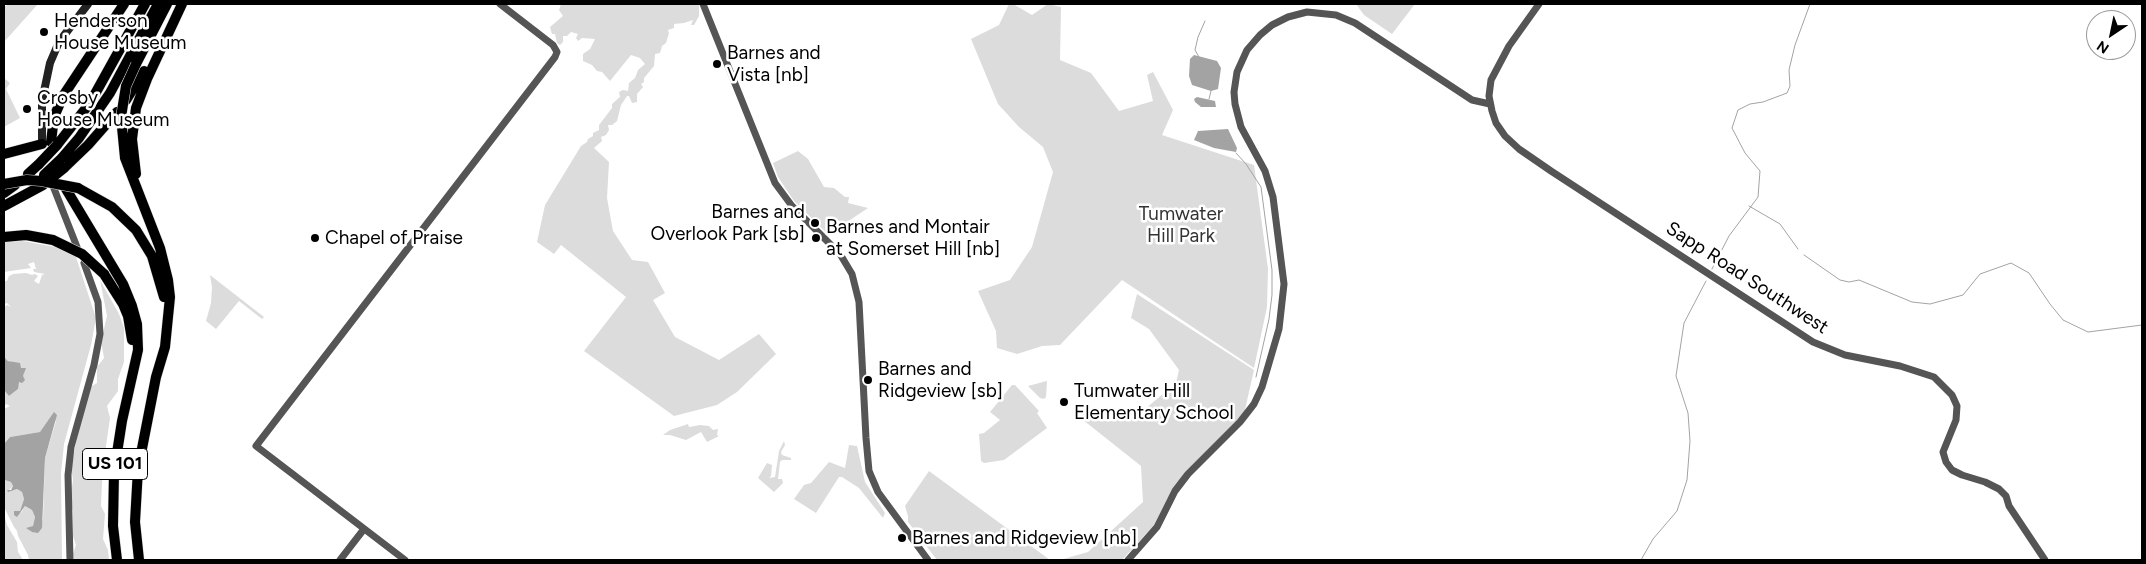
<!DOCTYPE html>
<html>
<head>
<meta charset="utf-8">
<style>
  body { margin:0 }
  #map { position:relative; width:2146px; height:564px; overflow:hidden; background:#fff; font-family:Figtree,sans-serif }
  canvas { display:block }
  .frame { position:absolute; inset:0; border:5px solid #000; pointer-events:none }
  .north { position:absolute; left:2086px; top:10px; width:50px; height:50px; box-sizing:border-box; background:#fff; border:1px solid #999; border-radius:50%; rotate:214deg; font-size:14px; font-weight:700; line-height:20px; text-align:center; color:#000 }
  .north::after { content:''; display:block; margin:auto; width:18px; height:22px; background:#000; clip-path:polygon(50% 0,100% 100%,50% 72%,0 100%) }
</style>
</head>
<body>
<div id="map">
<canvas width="2146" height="564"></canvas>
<div class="frame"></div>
<div class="north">N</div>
</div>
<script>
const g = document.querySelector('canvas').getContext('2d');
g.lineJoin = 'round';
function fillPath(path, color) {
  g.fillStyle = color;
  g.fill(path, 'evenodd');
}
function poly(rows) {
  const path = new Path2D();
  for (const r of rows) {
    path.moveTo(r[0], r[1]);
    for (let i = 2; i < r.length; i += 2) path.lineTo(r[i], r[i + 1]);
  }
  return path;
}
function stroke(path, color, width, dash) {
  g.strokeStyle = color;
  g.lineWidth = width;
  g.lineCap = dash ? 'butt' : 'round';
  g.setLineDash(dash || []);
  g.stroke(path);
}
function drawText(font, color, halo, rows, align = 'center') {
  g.font = font + ' Figtree,sans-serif';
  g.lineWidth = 5;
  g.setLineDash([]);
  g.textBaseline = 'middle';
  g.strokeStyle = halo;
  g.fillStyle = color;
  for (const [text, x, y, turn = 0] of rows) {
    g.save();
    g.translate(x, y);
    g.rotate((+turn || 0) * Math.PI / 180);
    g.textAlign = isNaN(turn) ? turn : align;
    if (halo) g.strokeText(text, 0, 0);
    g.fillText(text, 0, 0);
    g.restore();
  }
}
const green = poly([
  [9,4,38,4,4,42,4,7],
  [561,4,699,4,699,16,694,25,691,25,693,20,684,23,674,24,674,28,668,30,669,33,666,43,662,46,660,53,655,54,654,66,644,78,644,82,641,84,643,87,637,94,637,102,632,103,629,96,627,96,621,105,617,121,612,125,608,125,609,130,606,135,601,137,602,141,594,148,609,162,607,198,613,231,632,260,648,262,665,293,653,300,675,337,719,360,759,334,776,354,737,392,717,405,674,416,584,351,626,297,561,245,554,254,537,242,545,205,581,146,587,142,588,139,593,136,593,133,599,130,599,125,612,108,612,104,620,97,619,92,623,90,628,91,629,83,635,78,638,70,645,64,640,58,631,55,610,81,602,72,597,71,592,65,583,61,583,54,590,49,595,39,582,38,578,41,576,38,578,34,571,32,567,36,563,36,563,42,560,45,557,43,555,34,552,34,550,27,563,16,559,10],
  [1009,4,1013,4,1032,15,1048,4,1061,7,1060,60,1091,73,1119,111,1153,101,1147,75,1153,72,1173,110,1162,135,1254,165,1268,269,1267,307,1254,368,1122,280,1060,345,1042,346,1017,354,997,348,996,331,978,291,1010,280,1032,247,1053,172,1043,147,1019,127,998,104,971,39,999,25],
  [1356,4,1415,4,1392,34,1364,15],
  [4,78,10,83,6,89,20,118,4,127],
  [798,151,808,159,824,187,834,188,845,197,849,197,848,203,868,208,847,222,836,234,829,235,794,201,778,177,773,163],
  [23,241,55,247,76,257,96,318,91,345,64,444,61,473,62,560,29,560,28,555,18,536,17,531,14,527,4,507,4,469,6,470,13,486,8,491,17,489,22,492,24,499,20,511,21,513,25,506,32,510,35,517,33,527,27,528,32,532,43,520,45,458,56,421,51,419,40,432,10,437,4,444,4,409,10,406,6,404,4,406,4,390,9,396,18,389,18,383,24,374,18,364,4,359,4,307,7,305,11,307,7,303,4,304,4,281,7,281,9,276,13,274,26,273,32,275,35,274,38,276,34,281,39,284,42,275,45,274,34,272,33,269,36,269,34,262,28,264,31,268,4,272,4,242],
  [210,275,264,317,262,319,239,301,216,329,206,321,211,303,212,287],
  [100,280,119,314,124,328,124,362,118,379,118,391,107,406,110,418,104,460,105,470,102,481,101,506,105,514,103,539,108,550,109,560,74,560,73,554,76,545,73,536,73,511,70,501,73,480,71,467,87,389,97,383,97,367,104,358,101,341,107,316],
  [1137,294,1254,370,1244,414,1186,471,1167,499,1154,525,1122,560,1060,560,1088,552,1143,502,1141,466,1078,416,1092,411,1133,419,1176,383,1179,370,1149,329,1131,318],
  [1047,381,1046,397,1044,399,1040,398,1028,386],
  [1012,385,1015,385,1039,411,1037,413,1047,428,1004,460,984,463,981,461,979,434,984,433,1000,420,990,412],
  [688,424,689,427,700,425,709,426,713,430,718,429,717,435,719,436,707,442,701,432,686,440,670,435,663,435,670,430],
  [784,441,785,445,781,452,782,455,791,458,791,460,782,460,780,462,778,479,782,479,783,483,774,492,758,478,767,463,772,465,771,476,769,478,775,477,779,451],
  [849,445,857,446,865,482,885,513,883,518,859,488,842,477,839,477,816,513,794,499,804,485,811,483,829,462,845,468],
  [929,471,1050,560,937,560,908,522,908,516,905,506],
  [4,514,7,525,17,542,18,552,23,560,4,560]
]);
const water = poly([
  [1194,55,1217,61,1221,68,1218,89,1211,91,1192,85,1189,76,1190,59],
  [1197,97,1215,101,1216,107,1201,107,1195,102,1194,99],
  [1228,129,1237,148,1236,152,1214,148,1194,140,1198,131],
  [5,358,8,361,20,363,21,368,26,368,23,376,25,380,22,383,19,382,18,389,9,396,4,390],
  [54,412,57,415,45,458,42,528,38,533,32,532,26,528,33,526,35,517,32,510,25,506,17,517,14,515,14,511,20,511,24,499,22,492,17,489,8,492,7,490,11,490,13,486,11,482,5,480,4,444,10,437,40,432]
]);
const stream = poly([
  [1199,57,1195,50,1198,37,1205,21],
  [1209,99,1211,91],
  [1236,153,1246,164,1261,187,1272,270,1272,295,1269,319,1256,377],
  [1749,206,1780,224,1798,249],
  [1804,255,1840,280,1849,282,1859,280,1912,302,1930,304,1963,295,1980,274,2011,263,2029,273,2050,304,2063,320,2088,332,2142,325],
  [1712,269,1729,236,1758,197,1760,171,1745,153,1732,128,1738,110,1750,104,1763,102,1787,93,1790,86,1789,70,1795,45,1810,4],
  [1641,560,1653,539,1677,511,1687,480,1690,441,1688,413,1676,376,1684,323,1706,281]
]);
const tertiary = poly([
  [703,4,775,183,792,206,840,254,852,274,859,302,866,438,869,471,878,492,928,560],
  [1539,4,1509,46,1491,80,1489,96,1492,111,1496,123,1505,136,1519,149,1551,171,1813,342,1845,355,1900,366,1934,377,1952,395,1957,406,1956,420,1943,452,1946,462,1952,470,1962,475,1985,482,1999,489,2006,496,2009,506,2045,560],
  [53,186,77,247],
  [70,560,68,475,71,447,94,365,100,334,98,302,84,263],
  [340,560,364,529],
  [405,560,256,446,555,57,557,52,553,45,500,4],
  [1128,560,1157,527,1175,491,1188,474,1240,422,1254,404,1262,387,1279,329,1284,284,1273,197,1265,171,1241,127,1235,104,1234,92,1237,72,1247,50,1260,35,1272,25,1288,17,1307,12,1336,15,1355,23,1472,100,1490,104]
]);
const secondary = poly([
  [42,144,42,101,50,63,59,42,88,4]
]);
const motorway = poly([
  [136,64,167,4],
  [126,100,144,71],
  [121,117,125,158,160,248,168,280,170,297,165,347,156,377,138,469,135,522,139,560],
  [51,142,54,117,63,96,124,4],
  [57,145,90,103,145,4],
  [4,154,42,144],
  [61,159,79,138,110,93,158,4],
  [64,168,88,145,117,112],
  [28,174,39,164],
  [136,174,132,139,136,108,147,79,182,4],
  [78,188,112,207,136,230,152,256,164,297],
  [66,189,123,284,132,306,137,324,138,350,122,421,114,472,113,526,117,560],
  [4,193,15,185],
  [4,206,43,185],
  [4,237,26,235,53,240],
  [104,274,123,304,128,316,132,340]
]);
const motorwayBridge = poly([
  [121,117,126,86,136,64],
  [39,164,57,145],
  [44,175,61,159],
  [54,176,64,168],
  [4,184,27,180,41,181,78,188],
  [53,240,82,254,104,274]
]);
const markers = [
  [44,32,5,"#000"],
  [717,64,5,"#000"],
  [27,109,5,"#000"],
  [815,223,5,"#000"],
  [315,238,5,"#000"],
  [816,238,5,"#000"],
  [868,380,5,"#000"],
  [1064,402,5,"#000"],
  [902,538,5,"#000"]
];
const shields = [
  [115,464,65]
];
const shieldNames = [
  ["US 101",115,464]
];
const poiNames = [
  ["Henderson",54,21],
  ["House Museum",54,43],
  ["Barnes and",727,53],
  ["Vista [nb]",727,75],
  ["Crosby",37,98],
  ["House Museum",37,120],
  ["Barnes and",805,212,"right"],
  ["Overlook Park [sb]",805,234,"right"],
  ["Barnes and Montair",826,227],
  ["at Somerset Hill [nb]",826,249],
  ["Chapel of Praise",325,238],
  ["Barnes and",878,369],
  ["Ridgeview [sb]",878,391],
  ["Tumwater Hill",1074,391],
  ["Elementary School",1074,413],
  ["Barnes and Ridgeview [nb]",912,538]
];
const parkNames = [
  ["Tumwater",1181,214],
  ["Hill Park",1181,236]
];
const streetNames = [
  ["Sapp Road Southwest",1747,278,33]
];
fillPath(green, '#dcdcdc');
fillPath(water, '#a3a3a3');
stroke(stream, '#a3a3a3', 1);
stroke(motorway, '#dbdbdb', 11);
stroke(tertiary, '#555', 7);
stroke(secondary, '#222', 8);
stroke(motorway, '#000', 10);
stroke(motorwayBridge, '#dbdbdb', 11, []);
stroke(motorwayBridge, '#000', 10);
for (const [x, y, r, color] of markers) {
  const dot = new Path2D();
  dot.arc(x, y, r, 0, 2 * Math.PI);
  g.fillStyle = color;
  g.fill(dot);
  stroke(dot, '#fff', 2);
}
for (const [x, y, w] of shields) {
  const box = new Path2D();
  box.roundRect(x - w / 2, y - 15.5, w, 31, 4);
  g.fillStyle = '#fff';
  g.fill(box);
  stroke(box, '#000', 1);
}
drawText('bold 18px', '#000', null, shieldNames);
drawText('19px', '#000', '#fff', poiNames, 'left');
drawText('19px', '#333', '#fff', parkNames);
drawText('19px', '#000', '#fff', streetNames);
</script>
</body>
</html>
